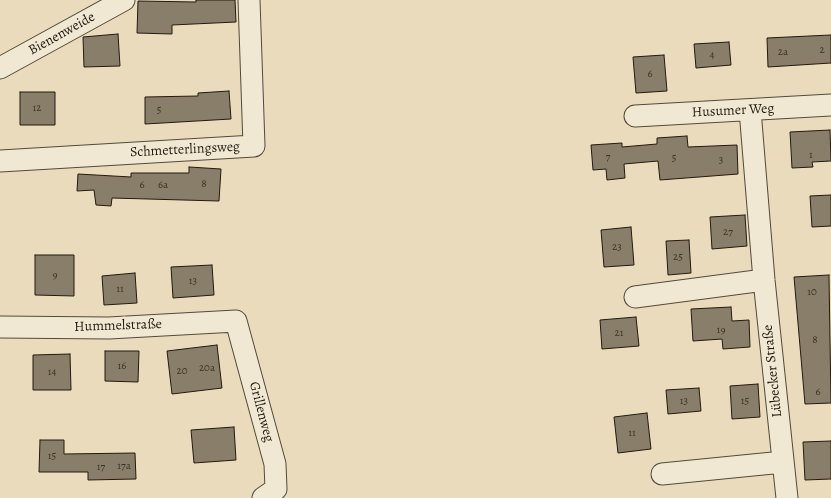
<!DOCTYPE html>
<html>
<head>
<meta charset="utf-8">
<style>
  body { margin:0 }
  canvas { display:block; background:#e9dbbc }
</style>
</head>
<body>
<canvas width="831" height="498"></canvas>
<script>
const g = document.querySelector('canvas').getContext('2d');
g.lineJoin = 'round';
function fillPath(path, color) {
  g.fillStyle = color;
  g.fill(path, 'evenodd');
}
function poly(rows) {
  const path = new Path2D();
  for (const r of rows) {
    path.moveTo(r[0], r[1]);
    for (let i = 2; i < r.length; i += 2) path.lineTo(r[i], r[i + 1]);
  }
  return path;
}
function stroke(path, color, width, dash) {
  g.strokeStyle = color;
  g.lineWidth = width;
  g.lineCap = dash ? 'butt' : 'round';
  g.setLineDash(dash || []);
  g.stroke(path);
}
function drawText(font, color, halo, rows, align = 'center') {
  g.font = font + ' Alegreya,serif';
  g.lineWidth = 4.5;
  g.setLineDash([]);
  g.textBaseline = 'middle';
  g.strokeStyle = halo;
  g.fillStyle = color;
  for (const [text, x, y, turn = 0] of rows) {
    g.save();
    g.translate(x, y);
    g.rotate((+turn || 0) * Math.PI / 180);
    g.textAlign = isNaN(turn) ? turn : align;
    if (halo) g.strokeText(text, 0, 0);
    g.fillText(text, 0, 0);
    g.restore();
  }
}
const building = poly([
  [196,0,235,0,236,22,172,25,172,34,137,33,138,1,196,2,196,0],
  [118,34,120,66,84,67,83,37,118,34],
  [831,35,831,63,768,67,767,38,831,35],
  [729,42,731,65,696,68,694,44,729,42],
  [664,55,667,91,636,93,633,57,664,55],
  [229,91,231,119,145,124,145,97,198,96,198,93,229,91],
  [20,92,55,92,55,125,20,125,20,92],
  [830,130,831,161,812,162,813,167,792,168,790,132,830,130],
  [687,136,688,147,737,145,738,174,660,180,658,161,624,164,625,178,607,180,606,169,593,170,591,145,622,143,622,147,657,144,657,138,687,136],
  [189,167,221,169,219,201,112,198,111,206,96,205,94,190,77,191,78,174,131,177,131,173,189,173,189,167],
  [831,195,831,226,812,227,810,196,831,195],
  [745,215,747,246,712,249,710,217,745,215],
  [631,227,634,265,604,267,601,230,631,227],
  [689,240,691,273,668,275,666,241,689,240],
  [35,255,74,255,74,296,35,295,35,255],
  [212,265,214,295,173,298,171,267,212,265],
  [135,273,137,303,104,305,102,276,135,273],
  [829,275,831,403,805,404,794,277,829,275],
  [731,307,732,321,749,320,750,347,723,349,722,339,693,341,691,309,731,307],
  [636,317,639,346,602,349,600,320,636,317],
  [217,345,222,388,172,394,167,351,217,345],
  [105,351,139,351,138,382,105,381,105,351],
  [70,354,71,390,33,390,33,355,70,354],
  [758,384,760,417,732,419,730,386,758,384],
  [699,388,701,411,668,414,666,390,699,388],
  [647,413,651,449,618,453,614,417,647,413],
  [234,427,236,460,194,463,191,430,234,427],
  [40,440,64,440,64,454,135,453,136,479,88,480,88,472,39,472,40,440],
  [831,441,831,479,805,480,803,442,831,441]
]);
const minor = poly([
  [0,68,124,0],
  [750,110,764,280,787,498],
  [635,116,831,105],
  [0,161,254,146,249,0],
  [635,297,764,280],
  [0,327,109,328,236,321,275,464,276,489,263,498],
  [662,474,783,462]
]);
const numberNames = [
  ["2",822,50],
  ["2a",783,52],
  ["4",712,55],
  ["6",650,74],
  ["12",37,108],
  ["5",159,110],
  ["1",811,155],
  ["7",608,157],
  ["5",674,158],
  ["3",721,160],
  ["8",204,184],
  ["6",142,185],
  ["6a",163,185],
  ["27",728,232],
  ["23",617,247],
  ["25",678,257],
  ["9",55,275],
  ["13",193,281],
  ["11",120,289],
  ["10",812,292],
  ["19",721,330],
  ["21",619,333],
  ["8",815,340],
  ["16",122,366],
  ["20a",207,368],
  ["20",182,371],
  ["14",52,372],
  ["6",818,392],
  ["13",684,401],
  ["15",745,401],
  ["11",632,433],
  ["15",52,456],
  ["17a",124,466],
  ["17",101,467]
];
const streetNames = [
  ["Bienenweide",62,34,-29],
  ["Husumer Weg",733,111,-3],
  ["Schmetterlingsweg",185,150,-3],
  ["Hummelstraße",118,326,-2],
  ["Lübecker Straße",773,371,-96],
  ["Grillenweg",261,412,75]
];
fillPath(building, '#897e69');
stroke(building, '#221a10', 1);
stroke(minor, '#544a3b', 23);
stroke(minor, '#f1e8d3', 21);
drawText('11px', '#3c3326', null, numberNames);
drawText('14px', '#221a10', '#f1e8d3', streetNames);
</script>
</body>
</html>
